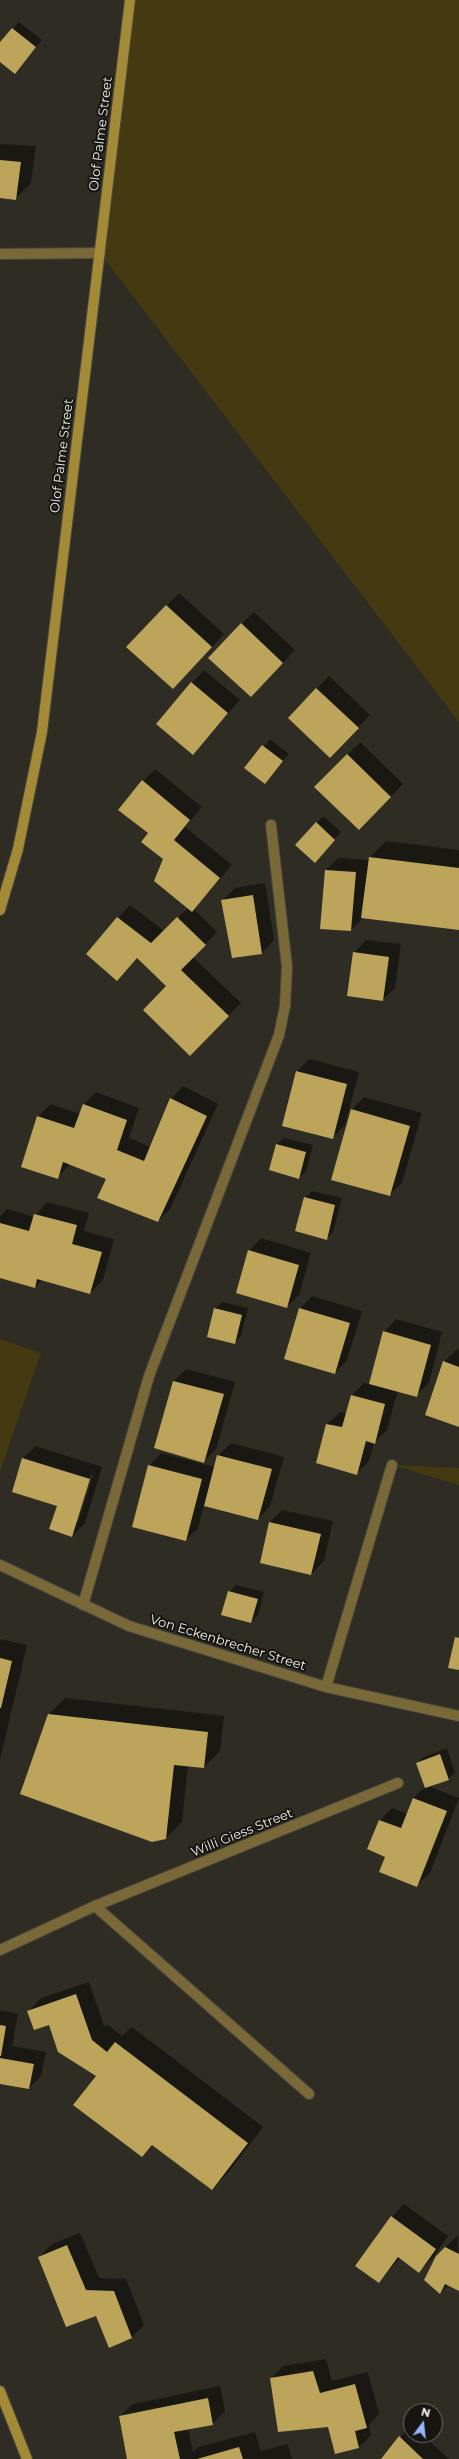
<!DOCTYPE html>
<html>
<head>
<meta charset="utf-8">
<style>
  body { margin:0 }
  #map { position:relative; width:459px; height:2459px; overflow:hidden; background:#2f2d23; font-family:Montserrat,sans-serif }
  canvas { display:block }
  .north { position:absolute; left:403px; top:2403px; width:40px; height:40px; box-sizing:border-box; background:#161511; border:1px solid #6c6b67; border-radius:50%; rotate:15deg; font-size:11px; font-weight:700; line-height:16px; text-align:center; color:#eeede7 }
  .north::after { content:''; display:block; margin:auto; width:14px; height:18px; background:#95b6fd; clip-path:polygon(50% 0,100% 100%,50% 72%,0 100%) }
</style>
</head>
<body>
<div id="map">
<canvas width="459" height="2459"></canvas>
<div class="north">N</div>
</div>
<script>
const g = document.querySelector('canvas').getContext('2d');
g.lineJoin = 'round';
function fillPath(path, color) {
  g.fillStyle = color;
  g.fill(path, 'evenodd');
}
function poly(rows) {
  const path = new Path2D();
  for (const r of rows) {
    path.moveTo(r[0], r[1]);
    for (let i = 2; i < r.length; i += 2) path.lineTo(r[i], r[i + 1]);
  }
  return path;
}
function stroke(path, color, width, dash) {
  g.strokeStyle = color;
  g.lineWidth = width;
  g.lineCap = dash ? 'butt' : 'round';
  g.setLineDash(dash || []);
  g.stroke(path);
}
function drawText(font, color, halo, rows, align = 'center') {
  g.font = font + ' Montserrat,sans-serif';
  g.lineWidth = 4;
  g.setLineDash([]);
  g.textBaseline = 'middle';
  g.strokeStyle = halo;
  g.fillStyle = color;
  for (const [text, x, y, turn = 0] of rows) {
    g.save();
    g.translate(x, y);
    g.rotate((+turn || 0) * Math.PI / 180);
    g.textAlign = isNaN(turn) ? turn : align;
    if (halo) g.strokeText(text, 0, 0);
    g.fillText(text, 0, 0);
    g.restore();
  }
}
const green = poly([
  [129,0,459,0,459,722,100,253],
  [0,1339,41,1353,0,1471],
  [392,1465,459,1468,459,1485]
]);
const shadow = poly([
  [19,22,42,40,15,72,0,61,0,44],
  [0,144,36,146,31,183,15,199,0,197],
  [179,593,224,634,185,676,127,647],
  [254,612,295,650,263,684,241,624],
  [204,670,240,700,193,753,192,683],
  [329,676,370,715,342,744,289,718],
  [270,739,289,754,265,782,246,768],
  [360,742,403,784,359,829,316,787],
  [155,769,202,807,185,827,232,865,194,909,217,932,193,957,241,1003,190,1054,167,986,138,957,117,979,118,918,130,905,164,931,188,908,149,833,143,781],
  [323,816,341,832,321,854,317,823],
  [386,841,459,850,459,929,364,917,351,930,326,870,338,858,369,860,370,857],
  [265,883,274,940,262,953,223,900,235,888],
  [366,940,401,944,395,988,382,1000,354,953],
  [309,1059,359,1072,345,1125,332,1138,283,1125,297,1071],
  [183,1086,218,1104,170,1209,158,1221,107,1178,70,1164,57,1178,38,1117,50,1104,80,1114,84,1104,96,1092,139,1108,129,1138,151,1147,171,1099],
  [364,1097,422,1113,402,1183,389,1195,332,1179,352,1109],
  [284,1138,313,1145,306,1171,299,1178,277,1144],
  [312,1191,342,1198,333,1232,326,1239,305,1198],
  [47,1202,89,1213,84,1231,114,1239,103,1280,90,1293,42,1280,35,1287,0,1277,0,1217,7,1209,34,1217],
  [261,1238,311,1253,299,1295,286,1307,249,1251],
  [312,1296,362,1311,347,1360,335,1373,300,1309],
  [222,1302,248,1308,241,1336,234,1343,215,1309],
  [396,1319,442,1332,429,1383,416,1395,398,1390,387,1430,374,1443,369,1461,357,1473,327,1424,340,1412,347,1413,352,1395,364,1383,370,1384,384,1332],
  [457,1349,459,1350,459,1425,444,1362],
  [186,1369,235,1382,216,1449,204,1461,174,1381],
  [231,1443,284,1457,270,1506,258,1519,204,1505,198,1528,186,1540,149,1466,161,1453,215,1467,218,1456],
  [36,1446,102,1467,85,1523,72,1536,58,1505,13,1492,23,1458],
  [91,1474,93,1475,78,1522,76,1522],
  [282,1510,333,1521,324,1561,311,1574,270,1522],
  [236,1585,264,1592,258,1615,251,1621,229,1592],
  [0,1639,27,1645,0,1760],
  [65,1698,224,1716,220,1751,204,1767,188,1765,182,1822,166,1838,49,1714],
  [447,1748,455,1772,449,1779,428,1786,459,1798,430,1873,417,1885,386,1856,368,1849,380,1820,392,1808,408,1814,413,1798,426,1786,417,1763,424,1757],
  [89,1982,104,2026,108,2025,122,2036,132,2027,263,2127,228,2173,212,2189,153,2145,142,2156,97,2076,49,2023,29,2011,41,1998],
  [0,2010,18,2014,12,2046,46,2052,41,2076,29,2088,0,2083],
  [404,2204,448,2236,432,2259,419,2271,400,2258,379,2282,392,2217],
  [80,2233,99,2278,126,2279,144,2325,131,2338,97,2315,39,2257,52,2244],
  [458,2235,459,2289,449,2285,440,2293,437,2256],
  [326,2359,332,2381,368,2372,379,2414,369,2425,371,2435,359,2447,271,2378,283,2366],
  [220,2386,225,2411,212,2424,188,2428,193,2452,198,2447,255,2432,261,2451,288,2444,292,2459,128,2459,120,2416,133,2404],
  [411,2425,411,2435,423,2435,449,2459,382,2459]
]);
const building = poly([
  [12,28,36,47,15,74,0,62,0,42],
  [0,160,21,162,16,200,0,198],
  [166,605,212,647,173,689,126,647],
  [241,623,283,663,251,697,208,658],
  [191,682,228,713,193,755,156,724],
  [316,688,359,728,330,758,288,718],
  [262,745,283,761,265,784,244,768],
  [347,754,391,797,359,830,314,787],
  [142,780,190,820,174,840,220,878,192,912,154,881,163,859,141,842,148,833,118,810],
  [316,822,335,840,315,863,295,845],
  [369,857,459,868,459,930,361,918],
  [325,870,356,872,351,931,320,929],
  [253,895,262,954,232,958,221,900],
  [117,917,151,943,177,917,206,945,181,970,229,1016,190,1056,143,1010,166,986,137,958,117,981,86,954],
  [353,952,389,957,383,1001,347,996],
  [296,1071,347,1084,333,1139,282,1126],
  [170,1098,207,1116,158,1222,97,1198,106,1179,63,1162,58,1179,21,1167,37,1116,74,1128,83,1104,127,1120,117,1150,144,1161],
  [351,1109,410,1126,390,1196,331,1180],
  [276,1144,306,1152,299,1179,269,1170],
  [304,1197,335,1205,327,1240,295,1231],
  [34,1214,77,1225,72,1244,102,1252,90,1294,37,1279,35,1288,0,1278,0,1223,29,1231],
  [248,1250,299,1265,287,1308,236,1293],
  [214,1308,242,1315,235,1344,207,1337],
  [299,1308,350,1323,335,1374,284,1359],
  [383,1331,431,1345,417,1397,369,1384],
  [443,1361,459,1367,459,1427,425,1415],
  [173,1381,224,1394,204,1463,154,1448],
  [351,1395,385,1404,375,1444,366,1441,357,1475,316,1463,326,1424,342,1427],
  [217,1455,272,1469,258,1520,204,1506],
  [22,1458,90,1479,72,1537,49,1529,57,1506,12,1492],
  [148,1465,202,1479,186,1541,132,1527],
  [269,1522,321,1534,311,1575,260,1563],
  [228,1591,258,1599,251,1623,221,1615],
  [455,1637,459,1638,459,1670,448,1668],
  [0,1658,12,1661,1,1708,0,1708],
  [48,1714,208,1732,204,1768,174,1765,166,1839,152,1842,20,1794],
  [440,1754,449,1780,425,1788,416,1763],
  [413,1798,447,1811,417,1887,379,1872,385,1857,367,1849,379,1820,401,1828],
  [76,1994,92,2040,107,2052,115,2042,248,2143,212,2190,152,2145,142,2157,73,2105,96,2076,58,2052,49,2025,34,2030,27,2011],
  [0,2025,6,2026,1,2056,0,2056],
  [0,2058,34,2064,29,2089,0,2084],
  [391,2216,436,2249,419,2273,398,2257,379,2283,355,2266],
  [67,2245,86,2290,114,2291,132,2338,109,2348,96,2316,66,2327,38,2257],
  [445,2247,459,2254,459,2291,445,2284,440,2294,424,2280,436,2256],
  [313,2371,320,2393,355,2384,367,2428,355,2431,359,2448,335,2454,328,2427,278,2432,270,2378],
  [208,2398,213,2425,174,2432,180,2459,127,2459,119,2416],
  [399,2436,423,2459,381,2459],
  [239,2447,243,2459,197,2459]
]);
const street = poly([
  [0,254,100,253],
  [0,1565,129,1626,326,1687,459,1716],
  [83,1605,149,1376,279,1035,285,1006,287,967,271,825],
  [326,1687,392,1465],
  [95,1906,309,2094],
  [0,1950,95,1906,398,1783]
]);
const secondary = poly([
  [0,910,18,849,42,732,130,0],
  [0,2391,27,2459]
]);
const streetNames = [
  ["Olof Palme Street",101,134,-83],
  ["Olof Palme Street",62,456,-83],
  ["Von Eckenbrecher Street",228,1643,17],
  ["Willi Giess Street",242,1833,-22]
];
fillPath(green, '#453911');
fillPath(shadow, '#0007');
fillPath(building, '#bca55b');
stroke(street, '#4a483e', 12);
stroke(secondary, '#4a483e', 12);
stroke(street, '#796938', 10);
stroke(secondary, '#a38a36', 10);
drawText('13px', '#eeede7', '#161511', streetNames);
</script>
</body>
</html>
